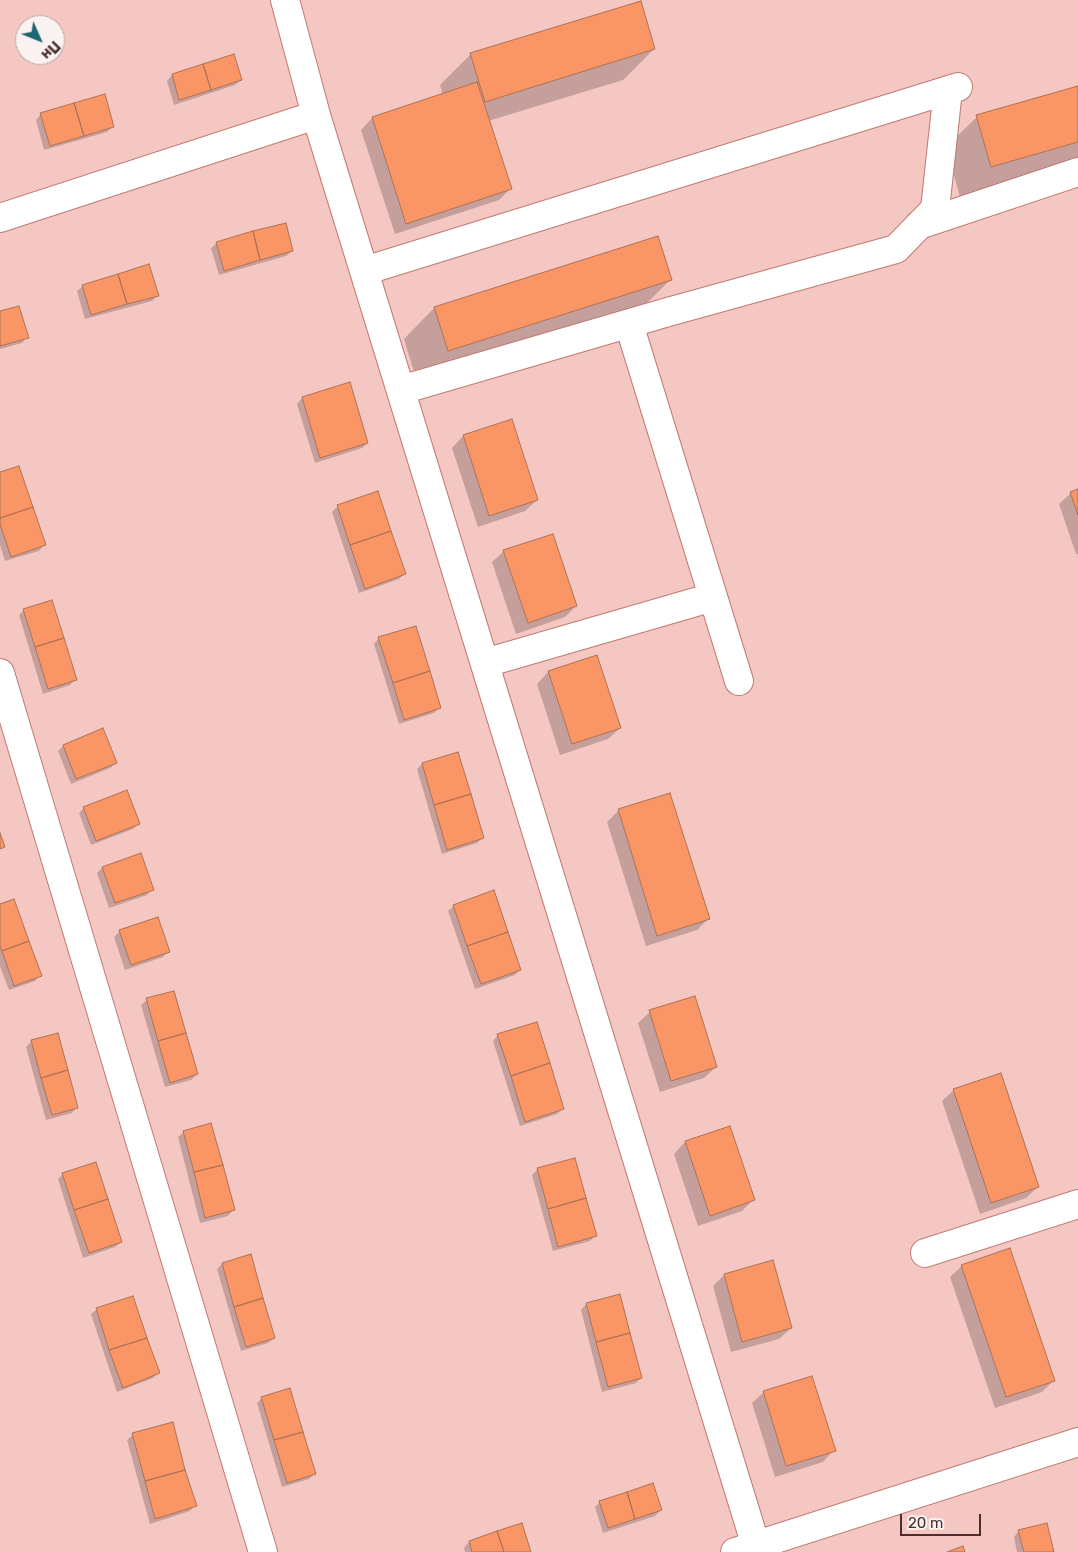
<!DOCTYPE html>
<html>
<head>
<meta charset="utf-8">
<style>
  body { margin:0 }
  #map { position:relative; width:1078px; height:1552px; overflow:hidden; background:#f5c7c2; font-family:Rubik,sans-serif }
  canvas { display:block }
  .north { position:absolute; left:15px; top:15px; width:50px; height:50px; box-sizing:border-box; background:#faf2f1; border:1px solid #b4a4a2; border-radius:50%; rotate:134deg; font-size:14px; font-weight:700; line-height:20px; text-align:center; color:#4b2e2b }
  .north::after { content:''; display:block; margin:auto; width:18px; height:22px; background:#1c6871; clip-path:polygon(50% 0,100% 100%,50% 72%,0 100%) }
  .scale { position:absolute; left:900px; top:1514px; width:81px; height:22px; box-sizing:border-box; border:2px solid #4b2e2b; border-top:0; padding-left:6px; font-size:15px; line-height:18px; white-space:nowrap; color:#4b2e2b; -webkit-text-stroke:4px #faf2f1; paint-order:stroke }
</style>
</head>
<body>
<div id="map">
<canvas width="1078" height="1552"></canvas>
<div class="north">Пн</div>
<div class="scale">20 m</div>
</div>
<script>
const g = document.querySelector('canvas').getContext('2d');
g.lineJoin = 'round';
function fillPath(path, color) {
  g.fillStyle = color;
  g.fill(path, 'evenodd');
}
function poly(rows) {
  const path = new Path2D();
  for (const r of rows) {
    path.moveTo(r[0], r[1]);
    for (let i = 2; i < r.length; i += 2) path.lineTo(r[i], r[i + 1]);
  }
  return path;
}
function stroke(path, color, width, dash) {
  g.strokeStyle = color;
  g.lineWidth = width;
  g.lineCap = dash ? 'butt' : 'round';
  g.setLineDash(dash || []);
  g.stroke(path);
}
const shadow = poly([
  [654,49,623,80,488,121,510,189,499,200,395,234,361,130,372,118,443,95,440,85,471,54],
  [233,56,241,80,235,85,174,105,167,81,172,75],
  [1078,87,1078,163,960,197,946,147,977,117],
  [41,114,112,127,107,132,44,150,36,120],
  [217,243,292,251,286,256,219,275,211,248],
  [670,280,639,311,417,382,404,339,434,308],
  [83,286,158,295,152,301,85,319,77,291],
  [0,313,27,337,22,343,0,349],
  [349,384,367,443,362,448,315,463,297,404,302,398],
  [463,436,537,500,525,511,478,527,452,448],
  [0,474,44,545,39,551,5,561,0,545],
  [1078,490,1078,554,1076,554,1059,504,1071,493],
  [338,506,404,574,399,579,359,593,332,512],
  [504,551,576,606,565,617,516,634,492,562],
  [24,610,75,679,70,685,43,694,19,615],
  [379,638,439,708,434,713,399,724,374,644],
  [596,656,620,728,608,739,560,755,537,684,548,672],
  [63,746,116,763,110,768,71,784,58,751],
  [457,753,483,838,477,843,442,854,417,769,422,764],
  [84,808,138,824,133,829,91,845,79,813],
  [619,810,708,919,697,930,646,946,607,822],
  [102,868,152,889,147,895,109,908,97,873],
  [0,906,40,975,35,981,9,990,0,966],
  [454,906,520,970,515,975,475,989,448,911],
  [120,931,168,951,163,957,125,970,114,937],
  [147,1000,197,1074,191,1080,165,1087,141,1005],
  [650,1012,716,1067,704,1078,660,1092,638,1023],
  [498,1035,563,1109,557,1114,520,1126,493,1041],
  [32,1041,77,1107,72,1113,46,1120,26,1047],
  [954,1090,1038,1187,1026,1198,980,1214,942,1101],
  [184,1132,233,1210,228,1216,200,1223,178,1137],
  [685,1142,753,1200,742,1211,698,1226,674,1154],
  [537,1170,595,1236,590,1241,553,1251,532,1175],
  [63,1174,121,1242,115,1247,83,1258,58,1179],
  [222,1264,274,1338,268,1343,241,1351,217,1269],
  [962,1266,1054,1380,1042,1392,995,1408,950,1277],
  [724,1275,791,1328,779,1339,731,1352,713,1286],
  [619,1296,641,1378,636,1383,602,1392,581,1310,586,1304],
  [97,1309,158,1373,153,1378,117,1392,91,1314],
  [764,1392,834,1450,823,1462,775,1477,752,1403],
  [262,1398,314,1474,309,1479,282,1487,257,1403],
  [172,1424,195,1505,190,1511,150,1524,127,1440,133,1435],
  [600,1502,661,1510,655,1516,603,1533,595,1507],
  [521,1525,530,1552,465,1552,464,1548,469,1542],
  [1019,1531,1053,1552,1017,1552,1014,1537]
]);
const building = poly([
  [641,1,655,49,485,102,470,53,641,1],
  [234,54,242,80,211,90,203,64,234,54],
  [203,64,211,90,179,100,172,74,203,64],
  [477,82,512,189,406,224,372,117,477,82],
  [1078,86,1078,142,991,167,976,115,1078,86],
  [105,94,114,127,84,136,74,103,105,94],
  [74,103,84,136,50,146,40,113,74,103],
  [286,223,293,251,260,260,253,231,286,223],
  [253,231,260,260,224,271,216,242,253,231],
  [658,236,672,280,448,351,434,307,658,236],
  [149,264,159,296,127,304,118,274,149,264],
  [118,274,127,304,91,315,82,285,118,274],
  [19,306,29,338,0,346,0,311,19,306],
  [350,382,368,443,320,458,302,397,350,382],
  [512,419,538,500,489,516,463,435,512,419],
  [19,466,33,507,0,518,0,472,19,466],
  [1078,489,1078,515,1070,492,1078,489],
  [378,491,391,531,350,545,337,505,378,491],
  [33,507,46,545,11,557,0,524,0,518,33,507],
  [391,531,406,574,365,589,350,545,391,531],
  [553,534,577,606,528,623,503,550,553,534],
  [52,600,64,638,35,647,23,609,52,600],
  [416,626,430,671,393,683,378,637,416,626],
  [64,638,77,680,48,689,35,647,64,638],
  [597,655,621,728,572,744,548,671,597,655],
  [430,671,441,708,404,720,393,683,430,671],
  [103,728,117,763,76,779,63,745,103,728],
  [458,752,471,794,434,805,422,763,458,752],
  [127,790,140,824,96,841,83,807,127,790],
  [670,793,710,919,657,936,618,809,670,793],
  [471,794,484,838,447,850,434,805,471,794],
  [0,833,5,847,0,849,0,833],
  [141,853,154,890,115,903,102,867,141,853],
  [494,890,508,932,467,946,453,905,494,890],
  [14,899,29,941,2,951,0,946,0,904,14,899],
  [158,917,170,952,131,965,119,930,158,917],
  [508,932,521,970,481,984,467,946,508,932],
  [29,941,42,976,14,986,2,951,29,941],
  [174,991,186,1033,158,1041,146,998,174,991],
  [695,996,717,1067,671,1081,649,1010,695,996],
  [537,1022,550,1063,511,1076,497,1034,537,1022],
  [58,1033,68,1070,41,1078,31,1040,58,1033],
  [186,1033,198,1074,170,1083,158,1041,186,1033],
  [550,1063,564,1109,525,1122,511,1076,550,1063],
  [68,1070,78,1108,52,1115,41,1078,68,1070],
  [1001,1073,1039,1187,991,1203,953,1089,1001,1073],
  [211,1123,223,1165,194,1172,183,1131,211,1123],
  [730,1126,755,1200,710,1216,685,1141,730,1126],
  [575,1158,586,1198,548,1209,537,1168,575,1158],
  [96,1162,108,1199,74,1210,62,1173,96,1162],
  [223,1165,235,1210,205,1218,194,1172,223,1165],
  [586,1198,597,1236,558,1247,548,1209,586,1198],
  [108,1199,122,1242,89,1253,74,1210,108,1199],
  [1010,1248,1055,1381,1006,1397,961,1265,1010,1248],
  [251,1254,263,1298,234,1307,222,1263,251,1254],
  [773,1260,792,1328,742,1342,724,1274,773,1260],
  [620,1294,630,1333,596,1342,586,1303,620,1294],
  [133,1296,147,1338,109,1350,96,1308,133,1296],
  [263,1298,275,1338,246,1347,234,1307,263,1298],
  [630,1333,642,1378,608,1387,596,1342,630,1333],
  [147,1338,160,1373,123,1388,109,1350,147,1338],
  [812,1376,836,1451,786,1466,763,1391,812,1376],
  [290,1388,303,1432,274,1440,261,1397,290,1388],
  [173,1422,185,1470,145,1481,132,1433,173,1422],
  [303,1432,316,1474,287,1483,274,1440,303,1432],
  [185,1470,197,1506,155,1519,145,1481,185,1470],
  [653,1483,662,1510,635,1519,627,1492,653,1483],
  [627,1492,635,1519,608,1528,599,1501,627,1492],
  [522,1523,531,1552,504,1552,497,1531,522,1523],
  [1047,1523,1054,1552,1024,1552,1018,1530,1047,1523],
  [497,1531,504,1552,472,1552,469,1541,497,1531],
  [963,1546,965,1552,947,1552,963,1546]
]);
const minor = poly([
  [285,0,316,115,756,1546],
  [0,218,316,115],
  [919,225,1078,172],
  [364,271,958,87],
  [629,324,739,681],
  [401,390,668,312,896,249,935,209,948,90],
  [485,663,713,597],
  [0,673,263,1552],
  [925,1253,1078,1204],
  [735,1552,1078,1442]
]);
fillPath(shadow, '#0003');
fillPath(building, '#fa9666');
stroke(building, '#ae7154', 1);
stroke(minor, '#c07a73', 30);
stroke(minor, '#fff', 28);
</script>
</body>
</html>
